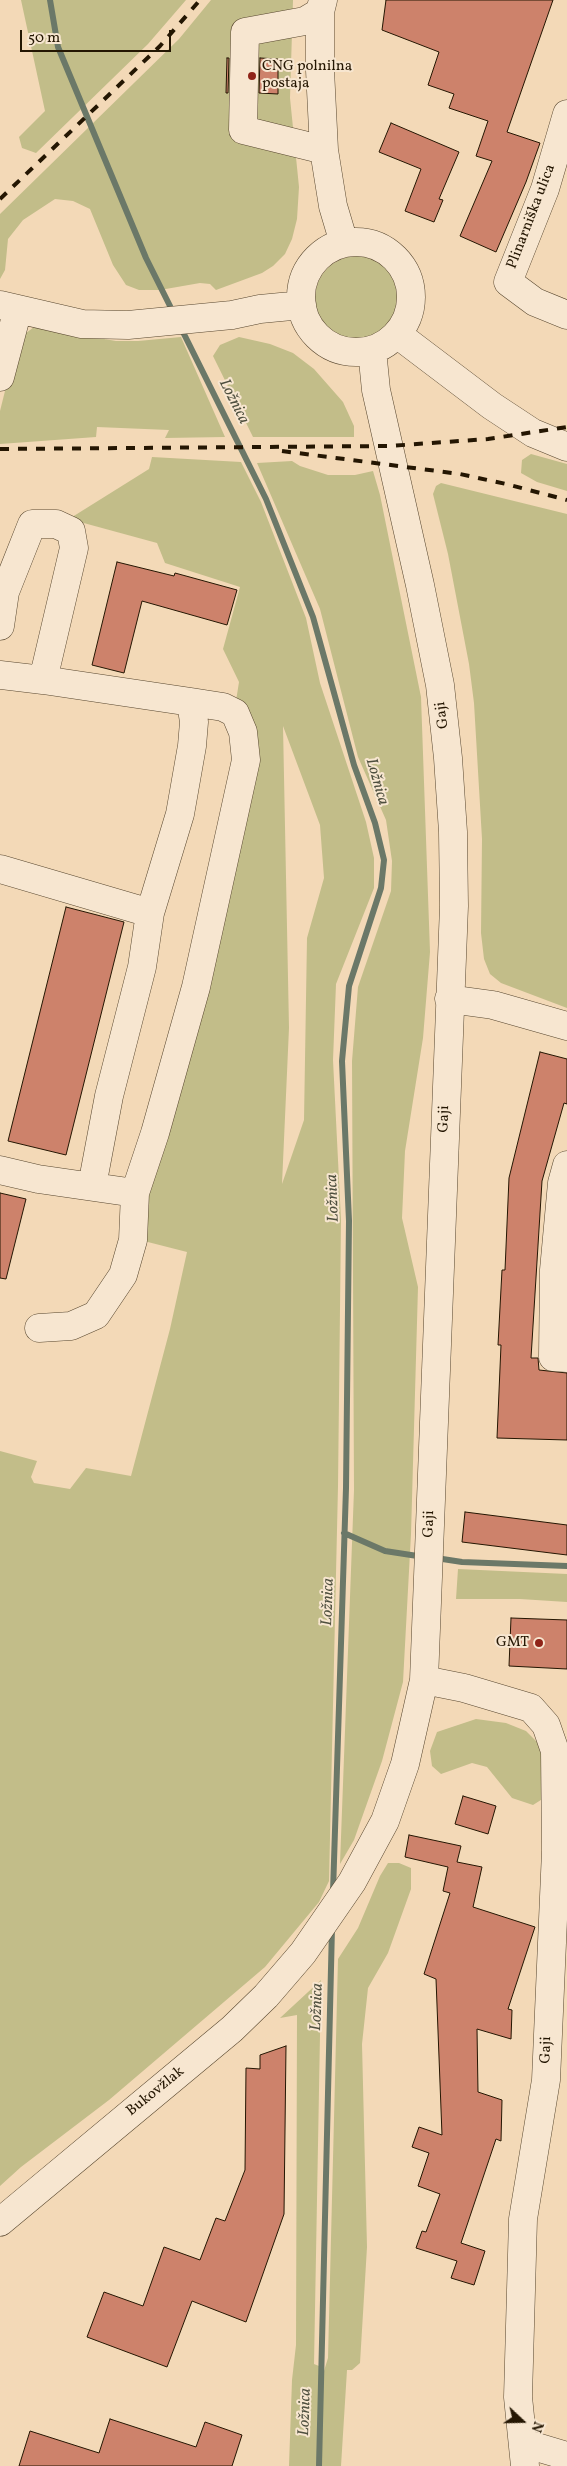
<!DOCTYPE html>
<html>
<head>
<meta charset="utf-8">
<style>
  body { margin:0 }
  #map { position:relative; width:567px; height:2466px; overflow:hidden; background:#f3d9b7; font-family:Vollkorn,serif }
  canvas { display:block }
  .north { position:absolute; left:497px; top:2396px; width:50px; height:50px; -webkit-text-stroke:4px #f7e6d0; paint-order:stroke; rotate:111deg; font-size:14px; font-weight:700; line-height:20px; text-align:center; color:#241602 }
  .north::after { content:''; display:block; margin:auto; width:18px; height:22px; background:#241602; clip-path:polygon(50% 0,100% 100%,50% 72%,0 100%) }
  .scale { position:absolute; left:20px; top:30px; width:151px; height:22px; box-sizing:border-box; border:2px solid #241602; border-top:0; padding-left:6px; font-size:15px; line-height:18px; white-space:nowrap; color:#241602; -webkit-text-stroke:4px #f7e6d0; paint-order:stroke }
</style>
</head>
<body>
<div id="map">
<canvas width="567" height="2466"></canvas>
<div class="north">N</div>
<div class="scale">50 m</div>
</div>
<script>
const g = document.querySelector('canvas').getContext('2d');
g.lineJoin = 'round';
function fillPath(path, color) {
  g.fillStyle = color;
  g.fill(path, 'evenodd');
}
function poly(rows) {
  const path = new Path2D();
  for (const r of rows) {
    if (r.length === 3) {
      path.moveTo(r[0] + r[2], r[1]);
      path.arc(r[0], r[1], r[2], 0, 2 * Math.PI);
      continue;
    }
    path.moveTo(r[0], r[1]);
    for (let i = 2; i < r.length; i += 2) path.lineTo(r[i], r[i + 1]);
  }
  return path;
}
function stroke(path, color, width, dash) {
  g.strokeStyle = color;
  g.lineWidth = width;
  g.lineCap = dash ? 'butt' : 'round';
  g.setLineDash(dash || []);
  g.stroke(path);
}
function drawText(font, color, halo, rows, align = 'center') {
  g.font = font + ' Vollkorn,serif';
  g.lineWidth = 4;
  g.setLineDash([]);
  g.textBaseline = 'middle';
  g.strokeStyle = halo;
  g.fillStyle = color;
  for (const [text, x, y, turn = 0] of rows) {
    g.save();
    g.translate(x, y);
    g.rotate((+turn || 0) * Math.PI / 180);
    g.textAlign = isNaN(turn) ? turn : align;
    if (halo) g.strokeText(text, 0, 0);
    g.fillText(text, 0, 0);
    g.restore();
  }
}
const green = poly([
  [21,0,186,0,148,44,36,153,22,148,19,137,45,111],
  [211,0,293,0,290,98,299,187,297,219,292,239,285,254,273,266,262,273,216,290,210,284,200,283,160,290,139,290,126,285,113,265,90,209,73,201,55,199,23,220,8,239,5,270,0,279,0,214,179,39],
  [357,298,42],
  [34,327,116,341,138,341,181,337,225,437,165,438,169,430,97,427,96,437,0,444,0,411,13,359,26,333],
  [239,337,270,344,293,353,314,369,343,402,354,426,354,437,253,437,213,356,220,345],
  [531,454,567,464,567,491,537,482,521,473,522,460],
  [152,457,241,462,261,502,306,618,320,683,366,822,374,858,374,888,336,984,333,1060,341,1220,338,1486,329,1881,319,1902,265,1967,109,2100,21,2167,0,2186,0,1451,37,1461,31,1477,34,1483,70,1489,86,1468,131,1476,170,1329,187,1252,140,1240,140,1224,233,859,236,701,239,682,223,649,240,587,165,563,157,543,69,519,149,469],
  [283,726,320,825,324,878,307,938,304,1120,282,1184,289,1028],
  [292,461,300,466,328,475,355,475,373,471,380,495,421,697,430,952,423,1038,405,1151,402,1218,418,1287,411,1534,403,1682,382,1761,354,1840,340,1864,354,1490,352,1061,358,987,391,891,392,861,386,820,358,757,320,609,257,463],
  [441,483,567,514,567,1008,501,983,490,974,484,959,481,933,482,839,474,703,469,664,448,554,433,494,436,486],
  [458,1569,567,1574,567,1602,520,1599,456,1599],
  [476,1719,506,1723,526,1731,542,1747,544,1798,533,1805,512,1798,487,1767,472,1763,441,1774,432,1766,430,1751,437,1732],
  [388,1863,399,1863,411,1868,411,1889,388,1953,368,1988,362,2044,367,2247,360,2363,352,2370,347,2370,341,2466,289,2466,292,2380,296,2345,297,2015,280,2018,321,1980,314,2364,319,2366,324,2371,328,2358,338,1959,358,1928,380,1876]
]);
const stream = poly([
  [50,0,58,47,146,258,174,314],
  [181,328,266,499,313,617,354,765,375,823,384,860,381,888,349,986,342,1061,349,1221,346,1488,333,1892],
  [344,1533,385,1551,424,1557],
  [436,1558,462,1562,567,1566],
  [319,2466,332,1927]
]);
const building = poly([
  [386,0,553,0,507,132,540,143,526,182,496,252,460,236,492,161,476,156,488,121,449,108,454,94,428,85,439,52,382,30,386,0],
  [227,58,229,58,228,93,226,93,227,58],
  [260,58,278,59,278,94,259,93,260,58],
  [391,123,459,152,439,199,443,200,434,222,405,211,421,169,379,152,391,123],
  [117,562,174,576,175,573,237,590,227,625,142,601,124,673,92,665,117,562],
  [66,907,124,922,66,1155,8,1141,66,907],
  [540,1052,567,1059,567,1104,564,1103,542,1181,531,1358,538,1358,539,1370,567,1373,567,1440,497,1438,501,1345,498,1345,502,1270,505,1270,509,1178,540,1052],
  [0,1193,26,1199,6,1279,0,1278,0,1193],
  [465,1512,567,1525,567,1555,462,1542,465,1512],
  [511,1618,567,1620,567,1669,509,1666,511,1618],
  [463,1796,496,1806,488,1834,455,1824,463,1796],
  [409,1835,461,1846,457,1862,482,1867,473,1907,535,1927,508,2009,512,2010,511,2039,477,2029,478,2092,502,2100,501,2141,496,2139,461,2243,485,2251,474,2285,451,2278,457,2261,416,2248,422,2231,426,2232,440,2194,418,2186,429,2153,412,2147,419,2127,442,2135,436,1979,424,1974,450,1893,443,1891,448,1867,405,1857,409,1835],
  [286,2046,284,2214,246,2322,192,2301,167,2367,87,2337,104,2292,143,2306,164,2247,200,2260,216,2218,225,2221,245,2170,246,2068,260,2069,260,2055,286,2046],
  [110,2419,196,2447,205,2422,242,2435,232,2466,19,2466,30,2431,99,2453,110,2419]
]);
const minor = poly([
  [323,0,320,12,320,70,324,150,333,206,344,243],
  [320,12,305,21,245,32,243,130,324,150],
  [567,114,545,189,508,282,535,302,567,315],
  [356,297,55],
  [0,305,82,324,128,325,232,315,260,309,302,305],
  [397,334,492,406,533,433,567,447],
  [0,377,18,309],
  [0,592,5,592,32,524,56,524,71,531,74,548,43,680,191,702,194,722,192,746,180,814,150,913,142,967,109,1096,92,1186],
  [0,626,5,592],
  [0,675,43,680],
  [0,869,150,913],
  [449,999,493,1005,567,1026],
  [567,1165,562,1183,554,1270,553,1357,567,1358],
  [0,1170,38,1179,135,1193,133,1240,123,1275,96,1315,71,1326,39,1328],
  [135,1193,155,1133,196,987,246,760,243,732,235,713,223,707,191,702],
  [424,1680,464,1688,531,1708,546,1725,555,1751,556,1851,546,2080,523,2219,518,2397,525,2466],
  [0,2222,232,2029,266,1996,303,1953,352,1882,385,1821,405,1764,424,1680,454,906,453,832,448,758,440,685,420,585,376,390,372,350],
  [523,2443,567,2456]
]);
const rail = poly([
  [0,199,160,46,200,0],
  [0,449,389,446,488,439,567,427],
  [282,451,460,474,506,484,567,500]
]);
const markers = [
  [252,76,5,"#8f2418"],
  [539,1643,5,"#8f2418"]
];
const poiNames = [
  ["CNG polnilna",262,67],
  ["postaja",262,84],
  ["GMT",529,1643,"right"]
];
const streetNames = [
  ["Plinarniška ulica",532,217,-69],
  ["Gaji",443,715,-97],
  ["Gaji",445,1119,-88],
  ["Gaji",430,1524,-88],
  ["Gaji",547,2050,-88],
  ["Bukovžlak",156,2092,-39]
];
const waterNames = [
  ["Ložnica",233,402,63],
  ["Ložnica",376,782,74],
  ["Ložnica",334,1198,-92],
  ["Ložnica",329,1602,-88],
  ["Ložnica",318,2007,-88],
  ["Ložnica",306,2412,-88]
];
fillPath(green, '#c2bd89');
stroke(stream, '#6b7868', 6);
fillPath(building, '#cd826b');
stroke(building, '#241602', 1);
stroke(minor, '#58472f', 29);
stroke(minor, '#f7e6d0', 28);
stroke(rail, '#241602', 4, [9, 9]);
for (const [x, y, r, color] of markers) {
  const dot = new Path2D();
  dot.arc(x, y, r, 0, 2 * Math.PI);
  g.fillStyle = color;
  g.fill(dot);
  stroke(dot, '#f7e6d0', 2);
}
drawText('15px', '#241602', '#f7e6d0', poiNames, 'left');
drawText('15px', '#241602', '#f7e6d0', streetNames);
drawText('italic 16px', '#4e4f3e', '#f7e6d0', waterNames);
</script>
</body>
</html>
